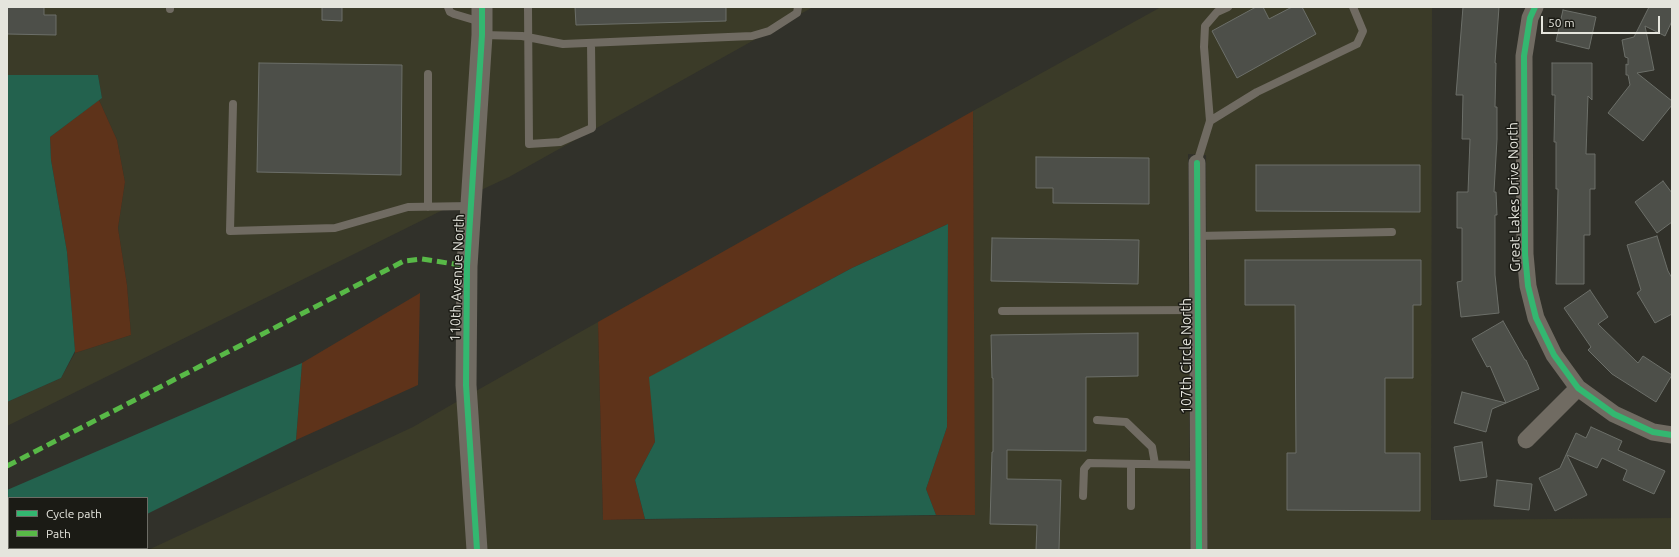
<!DOCTYPE html>
<html>
<head>
<meta charset="utf-8">
<style>
  body { margin:0 }
  #map { position:relative; width:1679px; height:557px; overflow:hidden; background:#31312a; font-family:Ubuntu,sans-serif }
  canvas { display:block }
  .frame { position:absolute; inset:0; border:8px solid #e5e5dd; pointer-events:none }
  .legend { position:absolute; left:8px; top:497px; width:140px; height:52px; box-sizing:border-box; background:#1b1b15; border:1px solid #6c6c65; margin:0; padding:5px 7px; list-style:none; font-size:12px; color:#e5e5dd }
  .legend li { display:flex; align-items:center; gap:8px; height:20px }
  .legend b { width:20px; border:1px solid #6c6c65 }
  .scale { position:absolute; left:1541px; top:16px; width:119px; height:18px; box-sizing:border-box; border:2px solid #e5e5dd; border-top:0; padding-left:5px; font-size:12px; line-height:14px; white-space:nowrap; color:#e5e5dd; -webkit-text-stroke:3px #1b1b15; paint-order:stroke }
</style>
</head>
<body>
<div id="map">
<canvas width="1679" height="557"></canvas>
<div class="frame"></div>
<ul class="legend">
<li><b style="height:5px;background:#33b770"></b>Cycle path</li>
<li><b style="height:5px;background:#58b947"></b>Path</li>
</ul>
<div class="scale">50 m</div>
</div>
<script>
const g = document.querySelector('canvas').getContext('2d');
g.lineJoin = 'round';
function fillPath(path, color) {
  g.fillStyle = color;
  g.fill(path, 'evenodd');
}
function poly(rows) {
  const path = new Path2D();
  for (const r of rows) {
    path.moveTo(r[0], r[1]);
    for (let i = 2; i < r.length; i += 2) path.lineTo(r[i], r[i + 1]);
  }
  return path;
}
function stroke(path, color, width, dash) {
  g.strokeStyle = color;
  g.lineWidth = width;
  g.lineCap = dash ? 'butt' : 'round';
  g.setLineDash(dash || []);
  g.stroke(path);
}
function drawText(font, color, halo, rows, align = 'center') {
  g.font = font + ' Ubuntu,sans-serif';
  g.lineWidth = 3;
  g.setLineDash([]);
  g.textBaseline = 'middle';
  g.strokeStyle = halo;
  g.fillStyle = color;
  for (const [text, x, y, turn = 0] of rows) {
    g.save();
    g.translate(x, y);
    g.rotate((+turn || 0) * Math.PI / 180);
    g.textAlign = isNaN(turn) ? turn : align;
    if (halo) g.strokeText(text, 0, 0);
    g.fillText(text, 0, 0);
    g.restore();
  }
}
const built = poly([
  [7,7,473,7,473,35,463,200,7,426,7,402,61,378,75,353,131,335,127,285,118,228,125,182,117,140,99,100,102,98,98,75,7,75],
  [491,7,813,7,509,177,481,190],
  [1161,7,1432,7,1431,520,1672,518,1672,550,1208,550,1206,155,1188,154,1190,550,487,550,476,391,598,322,603,520,974,515,973,111],
  [458,401,468,550,148,550,413,427]
]);
const green = poly([
  [99,100,117,140,125,182,118,228,127,285,131,335,75,353,67,252,51,160,50,137],
  [973,111,975,515,936,515,926,489,947,427,948,224,852,268,650,377,655,442,635,480,645,519,603,520,598,322],
  [420,293,418,385,296,440,302,363]
]);
const water = poly([
  [7,75,98,75,102,98,50,137,51,160,67,252,75,351,61,378,7,402],
  [948,224,947,427,926,489,936,515,645,519,635,480,655,442,649,377,852,268],
  [302,363,296,440,147,514,147,498,9,498,9,548,80,548,76,550,7,550,7,490]
]);
const building = poly([
  [7,7,44,7,44,15,56,15,56,35,7,34,7,7],
  [322,7,342,7,342,21,322,20,322,7],
  [575,7,726,7,726,21,576,25,575,7],
  [1256,7,1263,7,1269,19,1292,7,1302,7,1316,34,1237,78,1212,31,1256,7],
  [1463,7,1499,7,1495,63,1496,63,1495,107,1497,107,1497,139,1494,192,1496,192,1497,215,1495,215,1495,275,1499,313,1461,317,1457,282,1462,281,1462,228,1457,228,1457,192,1468,192,1470,139,1462,139,1463,95,1456,95,1463,7],
  [1649,7,1672,7,1672,21,1665,36,1645,26,1654,70,1637,73,1672,101,1672,105,1643,141,1608,113,1630,85,1628,75,1626,75,1626,64,1628,65,1628,58,1625,57,1622,40,1634,37,1649,7],
  [1563,10,1596,17,1589,49,1556,41,1563,10],
  [259,63,402,65,401,175,257,172,259,63],
  [1552,63,1592,63,1592,100,1588,96,1586,154,1595,154,1595,189,1590,189,1590,235,1584,235,1584,284,1556,284,1558,189,1556,189,1556,142,1554,142,1555,95,1552,95,1552,63],
  [1036,157,1149,158,1149,204,1053,203,1053,188,1036,188,1036,157],
  [1256,165,1420,165,1420,212,1256,211,1256,165],
  [1663,181,1672,193,1672,222,1657,233,1635,202,1663,181],
  [1657,236,1668,271,1672,278,1672,314,1655,323,1637,293,1641,290,1627,245,1657,236],
  [992,238,1139,240,1138,284,991,281,992,238],
  [1245,260,1421,260,1421,305,1413,305,1413,378,1385,378,1385,453,1420,453,1420,511,1287,510,1287,453,1296,453,1295,305,1245,305,1245,260],
  [1590,290,1608,317,1598,324,1638,363,1643,356,1672,375,1656,402,1612,374,1588,350,1591,347,1564,308,1590,290],
  [1503,321,1525,360,1526,360,1539,389,1506,403,1490,366,1487,367,1472,339,1503,321],
  [1138,333,1138,376,1086,377,1086,451,1007,450,1007,479,1061,480,1059,550,1036,550,1037,525,990,524,992,452,993,452,993,378,992,378,991,335,1138,333],
  [1462,392,1506,403,1492,409,1486,432,1454,423,1462,392],
  [1591,427,1622,441,1618,450,1665,471,1654,494,1623,480,1627,470,1602,458,1597,468,1567,455,1587,495,1555,511,1539,478,1560,468,1576,433,1586,438,1591,427],
  [1482,442,1487,477,1460,481,1454,447,1482,442],
  [1497,480,1532,484,1529,510,1494,506,1497,480]
]);
const service = poly([
  [170,7,170,9],
  [448,7,450,12,454,14,481,22],
  [528,7,529,144,560,142,592,128,591,43],
  [483,35,522,36,563,44,752,36,769,31,797,13,798,7],
  [233,104,230,231,335,228,408,207,470,206],
  [1210,121,1257,92,1357,44,1363,31,1353,7],
  [1197,163,1210,121,1204,47,1205,26,1217,12,1228,7],
  [428,207,428,74],
  [1197,236,1392,232],
  [1002,311,1198,310],
  [1097,420,1126,422,1152,447,1155,464],
  [1083,496,1084,469,1089,463,1199,465],
  [1131,506,1131,464]
]);
const minor = poly([
  [1535,7,1530,18,1524,56,1525,254,1528,286,1536,318,1554,355,1578,388,1614,414,1653,432,1672,435],
  [1197,163,1199,550],
  [1526,440,1578,388]
]);
const tertiary = poly([
  [477,550,466,385,467,266,482,35,482,7]
]);
const quiet = poly([
  [7,466,404,261,422,259,467,266]
]);
const cycleway = poly([
  [1535,7,1530,18,1524,56,1525,254,1528,286,1536,318,1554,355,1578,388,1614,414,1653,432,1672,435],
  [1197,163,1199,550],
  [477,550,466,385,467,266,482,35,482,7]
]);
const streetNames = [
  ["Great Lakes Drive North",1514,197,-91],
  ["110th Avenue North",457,278,-88],
  ["107th Circle North",1186,356,-90]
];
fillPath(built, '#3b3b28');
fillPath(green, '#5e331a');
fillPath(water, '#23624e');
fillPath(building, '#4d4f49');
stroke(building, '#6c6f69', 1);
stroke(service, '#706b62', 8);
stroke(minor, '#706b62', 17);
stroke(tertiary, '#706b62', 21);
stroke(quiet, '#58b947', 5, [10, 5]);
stroke(cycleway, '#33b770', 6);
drawText('14px', '#e5e5dd', '#1b1b15', streetNames);
</script>
</body>
</html>
